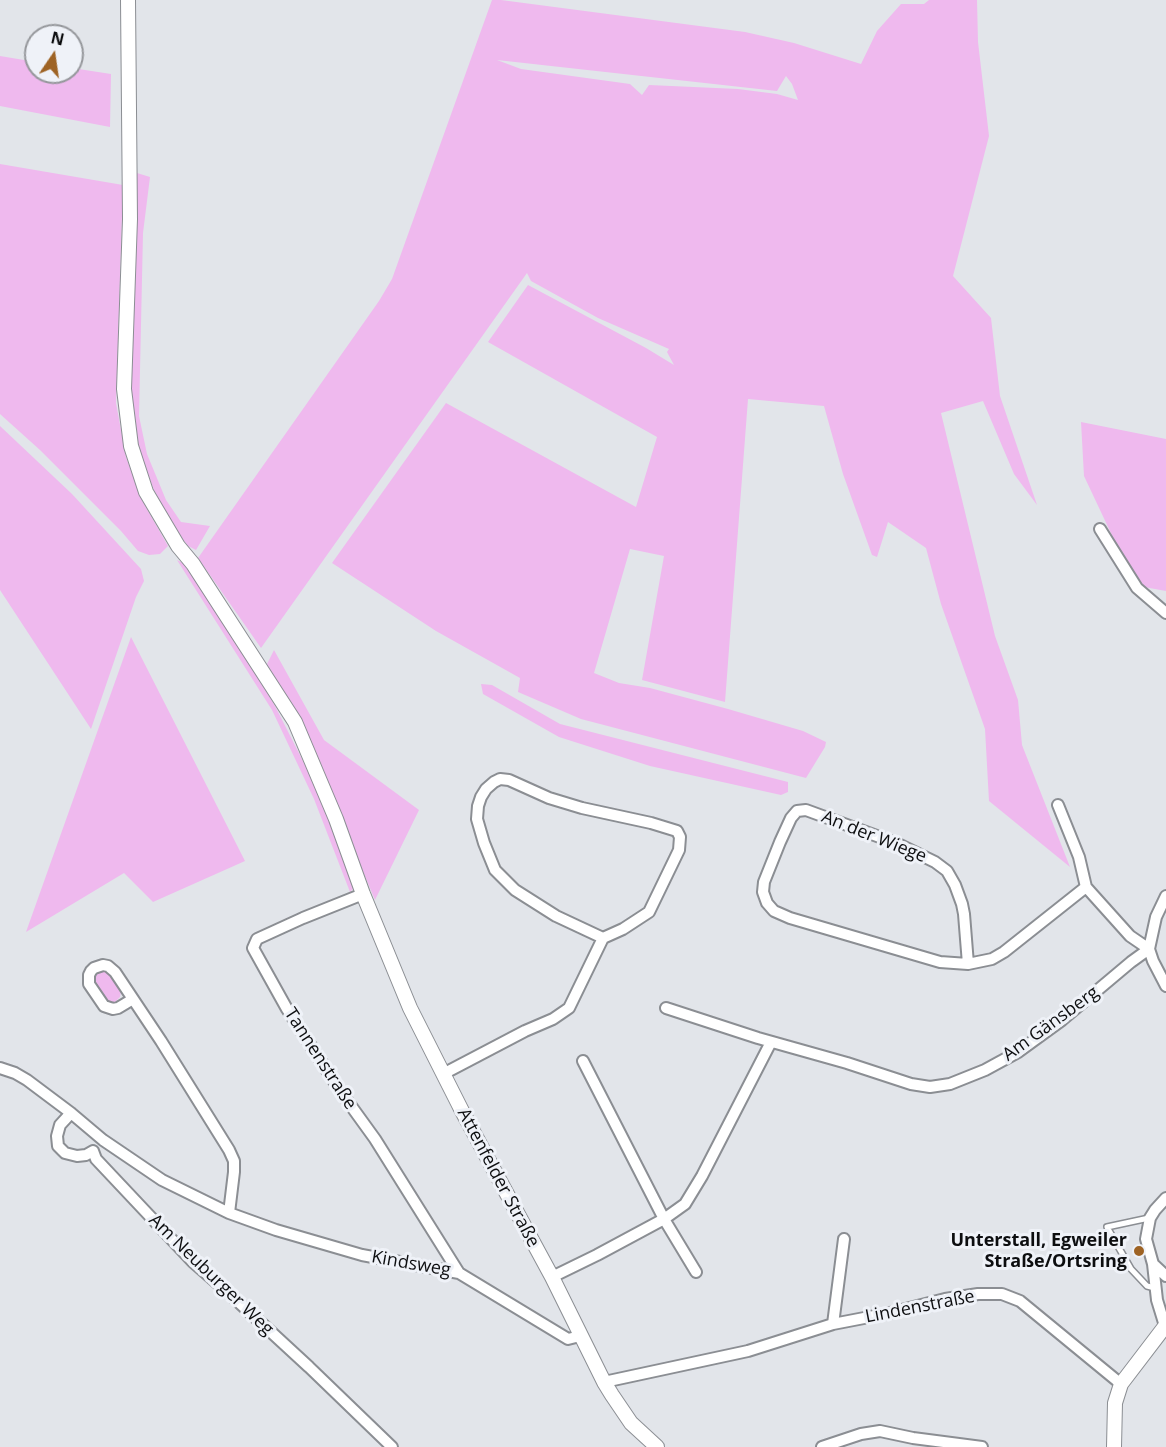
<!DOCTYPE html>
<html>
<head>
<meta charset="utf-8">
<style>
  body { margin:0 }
  #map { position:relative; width:1166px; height:1447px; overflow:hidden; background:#e2e5ea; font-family:"Open Sans",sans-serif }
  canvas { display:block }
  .north { position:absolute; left:24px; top:24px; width:60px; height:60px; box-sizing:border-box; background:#eff2f8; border:2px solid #95979b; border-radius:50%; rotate:13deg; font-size:16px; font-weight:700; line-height:24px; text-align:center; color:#0d0e10 }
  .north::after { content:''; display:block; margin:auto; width:21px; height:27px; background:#9e6324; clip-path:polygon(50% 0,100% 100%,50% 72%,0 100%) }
</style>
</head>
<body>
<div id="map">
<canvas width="1166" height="1447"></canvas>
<div class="north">N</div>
</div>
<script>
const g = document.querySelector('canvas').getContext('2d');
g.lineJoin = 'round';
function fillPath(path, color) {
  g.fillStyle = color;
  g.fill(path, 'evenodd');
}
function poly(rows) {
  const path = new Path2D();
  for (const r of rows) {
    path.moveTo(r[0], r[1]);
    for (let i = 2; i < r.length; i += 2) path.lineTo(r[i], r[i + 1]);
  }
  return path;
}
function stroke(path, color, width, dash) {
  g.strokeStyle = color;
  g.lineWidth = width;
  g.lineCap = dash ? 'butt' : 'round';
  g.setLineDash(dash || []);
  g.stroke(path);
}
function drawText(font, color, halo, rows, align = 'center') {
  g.font = font + ' "Open Sans",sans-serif';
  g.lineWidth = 6;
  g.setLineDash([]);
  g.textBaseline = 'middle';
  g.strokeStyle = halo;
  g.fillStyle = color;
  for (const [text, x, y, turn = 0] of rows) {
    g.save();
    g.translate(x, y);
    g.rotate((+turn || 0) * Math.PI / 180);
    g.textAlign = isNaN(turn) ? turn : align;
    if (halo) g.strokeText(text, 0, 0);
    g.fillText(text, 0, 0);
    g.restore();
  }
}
const green = poly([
  [492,0,501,0,745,32,794,43,861,64,877,31,901,4,924,4,929,0,977,0,978,42,989,136,953,276,991,318,1000,396,1037,505,1014,474,983,401,941,413,995,636,1018,700,1022,745,1070,867,989,801,985,729,941,604,926,548,888,522,877,557,872,555,843,474,824,406,748,399,725,702,642,680,664,556,630,549,594,673,619,683,650,688,728,709,803,731,826,742,825,747,806,778,581,719,518,692,520,678,436,631,332,563,446,403,636,507,657,437,488,342,528,285,646,348,674,365,667,352,669,349,598,318,531,281,527,273,261,648,198,558,379,301,392,279],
  [497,60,777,91,786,76,792,84,798,100,777,94,738,89,649,85,642,95,630,84,521,69],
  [0,56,36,62,36,72,72,72,72,68,111,74,110,127,0,106],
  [0,164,123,185,116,403,126,457,143,502,168,546,160,554,149,555,138,551,121,531,40,450,0,414],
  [137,173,150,177,143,233,139,416,147,454,166,500,181,522,210,526,196,550,188,546,172,524,154,490,141,457,135,432,131,408,131,388],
  [1081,422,1166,439,1166,591,1144,587,1117,546,1084,476],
  [0,426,72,494,141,569,144,581,136,597,91,729,0,590],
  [177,560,183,563,231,632,275,706,305,765,335,835,354,888,350,892,314,799,272,710],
  [131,637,245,861,153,902,124,873,26,932],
  [274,650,324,740,419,810,375,900,313,753,267,664],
  [481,684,492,685,560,724,788,782,788,792,781,795,650,766,559,737,483,694],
  [104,971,111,974,121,991,120,997,115,1002,108,1002,105,1001,94,985,96,976,98,973]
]);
const service = poly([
  [1149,1218,1107,1227,1131,1269,1147,1286,1155,1288]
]);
const minor = poly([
  [1100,529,1137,588,1166,613],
  [806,810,896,843,935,862,947,871,955,885,962,904,964,914,968,964,940,962,790,918,774,911,767,903,763,892,764,882,780,842,791,818,797,811,806,810],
  [363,894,303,918,257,939,253,948,287,1009,341,1092,375,1139,459,1273],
  [1166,896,1156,917,1149,949,1153,961,1166,986],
  [968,964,992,959,1004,952,1086,887],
  [133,999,118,1008,113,1009,104,1006,89,984,89,975,91,971,94,968,103,965,108,966,115,972,161,1041,229,1150,234,1161,234,1172,229,1213],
  [666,1008,758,1038,847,1063,911,1084,930,1087,950,1084,985,1070,1018,1052,1062,1020,1131,962,1149,949,1130,936,1086,887,1079,857,1058,805],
  [0,1068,15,1073,27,1080,71,1113,103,1140,162,1180,229,1213,276,1230,362,1255,459,1273,568,1339,580,1336],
  [443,1074,525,1031,553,1019,569,1008,603,938,556,916,515,890,495,870,484,843,477,819,478,806,481,797,486,789,494,782,500,779,509,780,549,798,582,808,651,823,677,831,680,837,679,850,649,912,623,929,603,938],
  [71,1113,60,1125,57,1136,58,1146,65,1153,77,1156,86,1155,93,1151,96,1159,193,1262,232,1296,309,1367,392,1447],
  [1153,1264,1166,1276],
  [696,1272,664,1219,685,1204,702,1176,771,1042],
  [552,1277,597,1255,664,1219,583,1061],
  [833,1324,844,1239],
  [1165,1326,1157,1300,1153,1264,1146,1239,1150,1218,1155,1210,1166,1198],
  [604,1382,748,1351,833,1324,890,1313,945,1299,978,1294,1002,1294,1020,1301,1121,1384],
  [822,1447,861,1434,880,1431,913,1438,982,1447]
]);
const tertiary = poly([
  [128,0,130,219,124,389,131,446,146,492,178,546,193,564,295,722,336,819,363,894,410,1008,462,1111,552,1277,604,1382,612,1395,631,1423,657,1447],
  [1114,1447,1115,1403,1121,1384,1166,1325]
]);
const markers = [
  [1139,1251,6,"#9e6324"]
];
const streetNames = [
  ["An der Wiege",874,837,22],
  ["Am Gänsberg",1051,1024,-36],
  ["Tannenstraße",320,1059,57],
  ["Attenfelder Straße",498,1178,62],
  ["Kindsweg",411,1264,10],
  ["Am Neuburger Weg",211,1275,44],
  ["Lindenstraße",920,1307,-11]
];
const poiNames = [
  ["Unterstall, Egweiler",1127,1241],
  ["Straße/Ortsring",1127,1262]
];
fillPath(green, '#efb9ee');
stroke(service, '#8b8e93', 8);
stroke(minor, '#8b8e93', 14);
stroke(tertiary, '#8b8e93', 16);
stroke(service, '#fff', 5);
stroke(minor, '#fff', 10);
stroke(tertiary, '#fff', 14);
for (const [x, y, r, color] of markers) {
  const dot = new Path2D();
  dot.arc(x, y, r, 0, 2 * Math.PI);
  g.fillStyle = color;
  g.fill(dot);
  stroke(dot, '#eff2f8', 2);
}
drawText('18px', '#0d0e10', '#eff2f8', streetNames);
drawText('bold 18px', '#0d0e10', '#eff2f8', poiNames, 'right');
</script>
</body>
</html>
